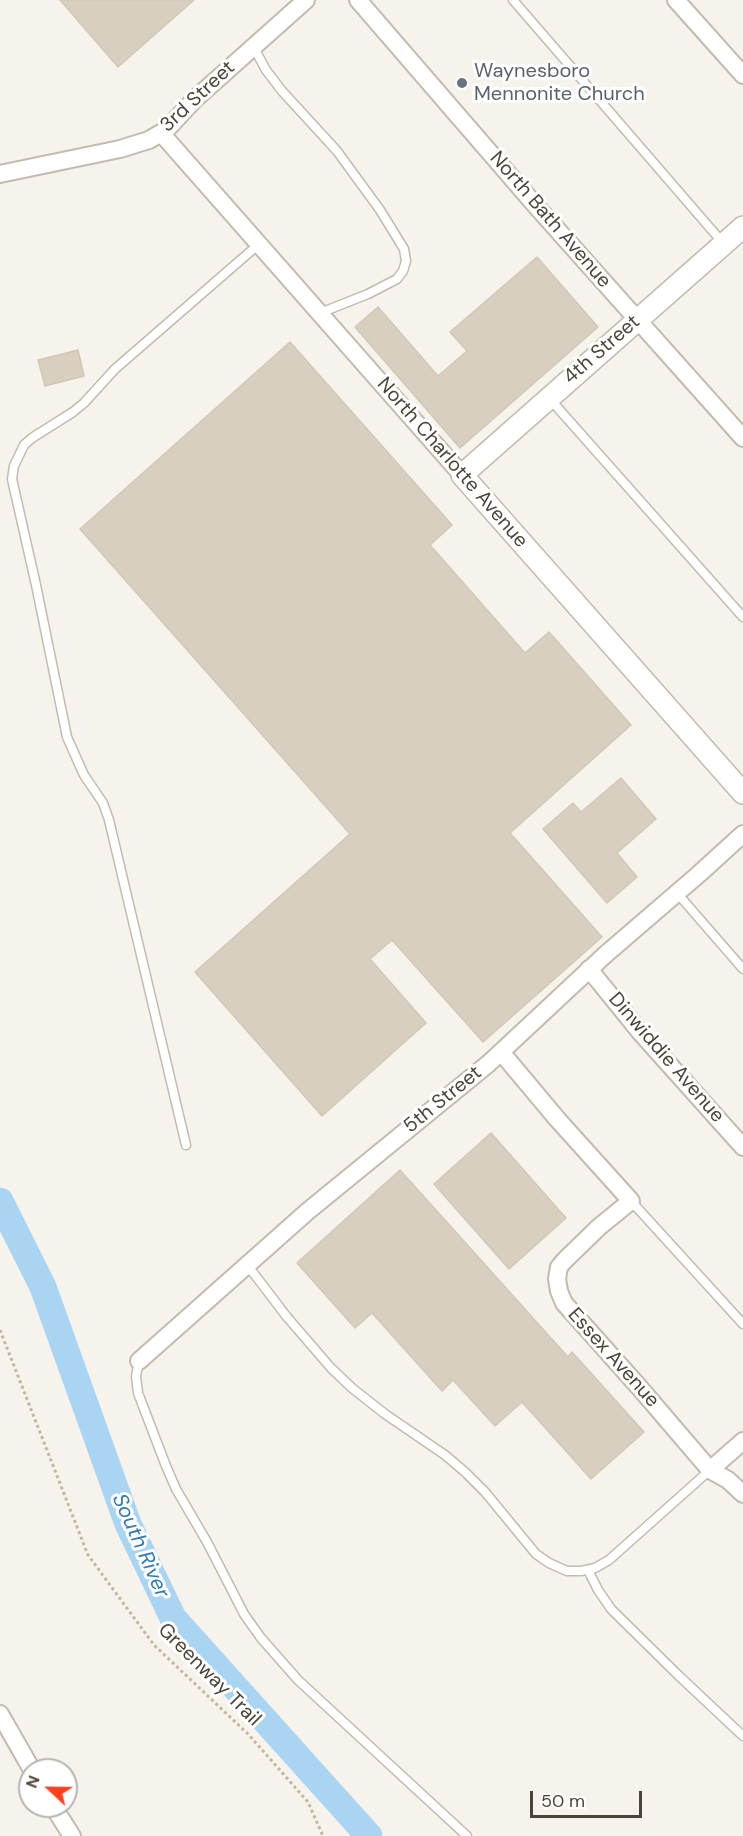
<!DOCTYPE html>
<html>
<head>
<meta charset="utf-8">
<style>
  body { margin:0 }
  #map { position:relative; width:743px; height:1836px; overflow:hidden; background:#f6f3ec; font-family:"DM Sans",sans-serif }
  canvas { display:block }
  .north { position:absolute; left:18px; top:1758px; width:60px; height:60px; box-sizing:border-box; background:#fff; border:2px solid #b7b4b0; border-radius:50%; rotate:292deg; font-size:16px; font-weight:700; line-height:24px; text-align:center; color:#4b4439 }
  .north::after { content:''; display:block; margin:auto; width:21px; height:27px; background:#fc3f1d; clip-path:polygon(50% 0,100% 100%,50% 72%,0 100%) }
  .scale { position:absolute; left:530px; top:1791px; width:112px; height:27px; box-sizing:border-box; border:3px solid #4b4439; border-top:0; padding-left:8px; font-size:18px; line-height:21px; white-space:nowrap; color:#4b4439; -webkit-text-stroke:4px #fff; paint-order:stroke }
</style>
</head>
<body>
<div id="map">
<canvas width="743" height="1836"></canvas>
<div class="north">N</div>
<div class="scale">50 m</div>
</div>
<script>
const g = document.querySelector('canvas').getContext('2d');
g.lineJoin = 'round';
function poly(rows) {
  const path = new Path2D();
  for (const r of rows) {
    path.moveTo(r[0], r[1]);
    for (let i = 2; i < r.length; i += 2) path.lineTo(r[i], r[i + 1]);
  }
  return path;
}
function stroke(path, color, width, dash) {
  g.strokeStyle = color;
  g.lineWidth = width;
  g.lineCap = dash ? 'butt' : 'round';
  g.setLineDash(dash || []);
  g.stroke(path);
}
function fillPath(path, color) {
  g.fillStyle = color;
  g.fill(path, 'evenodd');
}
function drawText(font, color, halo, rows, align = 'center') {
  g.font = font + ' "DM Sans",sans-serif';
  g.lineWidth = 6;
  g.setLineDash([]);
  g.textBaseline = 'middle';
  g.strokeStyle = halo;
  g.fillStyle = color;
  for (const [text, x, y, turn = 0] of rows) {
    g.save();
    g.translate(x, y);
    g.rotate((+turn || 0) * Math.PI / 180);
    g.textAlign = isNaN(turn) ? turn : align;
    if (halo) g.strokeText(text, 0, 0);
    g.fillText(text, 0, 0);
    g.restore();
  }
}
const river = poly([
  [0,1201,43,1287,128,1524,173,1618,369,1836]
]);
const building = poly([
  [60,0,194,0,118,67,60,0],
  [537,257,598,327,460,448,355,327,378,307,438,376,467,351,450,332,537,257],
  [290,342,452,525,430,545,525,653,549,632,631,725,510,833,602,937,483,1042,392,940,370,959,426,1023,322,1116,195,972,350,834,80,529,290,342],
  [78,350,84,376,45,386,38,360,78,350],
  [621,778,656,819,617,853,637,877,607,903,543,829,573,803,581,812,621,778],
  [491,1133,566,1218,509,1269,434,1184,491,1133],
  [400,1170,568,1357,572,1352,644,1432,591,1479,522,1402,495,1426,453,1380,442,1391,372,1313,355,1328,297,1263,400,1170]
]);
const path = poly([
  [0,1330,88,1555,154,1645,249,1735,308,1802,323,1836]
]);
const service = poly([
  [513,0,723,243],
  [253,46,266,70,282,91,337,151,380,210,404,249,406,261,403,271,397,279,368,294,320,313],
  [549,398,743,617],
  [677,893,743,969],
  [186,1145,109,820,103,803,84,775,67,737,36,585,12,479,14,466,24,445,32,438,73,412,84,403,115,369,259,244],
  [631,1201,743,1324],
  [248,1266,287,1317,331,1368,352,1388,385,1414,445,1455,465,1472,485,1492,536,1554,549,1563,567,1571,581,1571,595,1568,609,1560,710,1470],
  [139,1361,136,1376,138,1393,166,1466,176,1489,207,1542,244,1614,261,1638,298,1680,467,1836],
  [588,1570,598,1590,611,1609,678,1675,743,1736]
]);
const minor = poly([
  [358,0,536,206,743,438],
  [676,0,743,75],
  [161,133,462,475],
  [0,174,120,149,149,140,161,133,168,128,195,99,306,0],
  [589,969,640,1032,743,1147],
  [501,1052,558,1120,631,1201,599,1227,564,1261,559,1267,557,1279,559,1291,564,1303,639,1387,710,1470,728,1480,743,1494],
  [139,1361,308,1211,488,1064,606,954,699,874,743,834],
  [710,1470,743,1441],
  [0,1714,32,1770],
  [53,1806,72,1836]
]);
const tertiary = poly([
  [743,227,462,475,743,793]
]);
const markers = [
  [462,83,6,"#6b7280"]
];
const worshipNames = [
  ["Waynesboro",474,72],
  ["Mennonite Church",474,95]
];
const streetNames = [
  ["3rd Street",198,97,-43],
  ["North Bath Avenue",550,220,49],
  ["4th Street",602,350,-41],
  ["North Charlotte Avenue",452,463,49],
  ["Dinwiddie Avenue",666,1058,49],
  ["5th Street",443,1100,-39],
  ["Essex Avenue",613,1358,48],
  ["Greenway Trail",209,1675,45]
];
const waterNames = [
  ["South River",140,1546,66]
];
stroke(river, '#a9d4f2', 27);
fillPath(building, '#d8cfc1');
stroke(building, '#d3c7b4', 1.5);
stroke(service, '#c2bbae', 11);
stroke(minor, '#c2bbae', 20);
stroke(tertiary, '#c2bbae', 24);
stroke(path, '#c4b79f', 3, [3, 3]);
stroke(service, '#fff', 8);
stroke(minor, '#fff', 16);
stroke(tertiary, '#fff', 21);
for (const [x, y, r, color] of markers) {
  const dot = new Path2D();
  dot.arc(x, y, r, 0, 2 * Math.PI);
  g.fillStyle = color;
  g.fill(dot);
  stroke(dot, '#fff', 2);
}
drawText('20px', '#5b616d', '#fff', worshipNames, 'left');
drawText('20px', '#4b4439', '#fff', streetNames);
drawText('italic 21px', '#2e7ab2', '#fff', waterNames);
</script>
</body>
</html>
